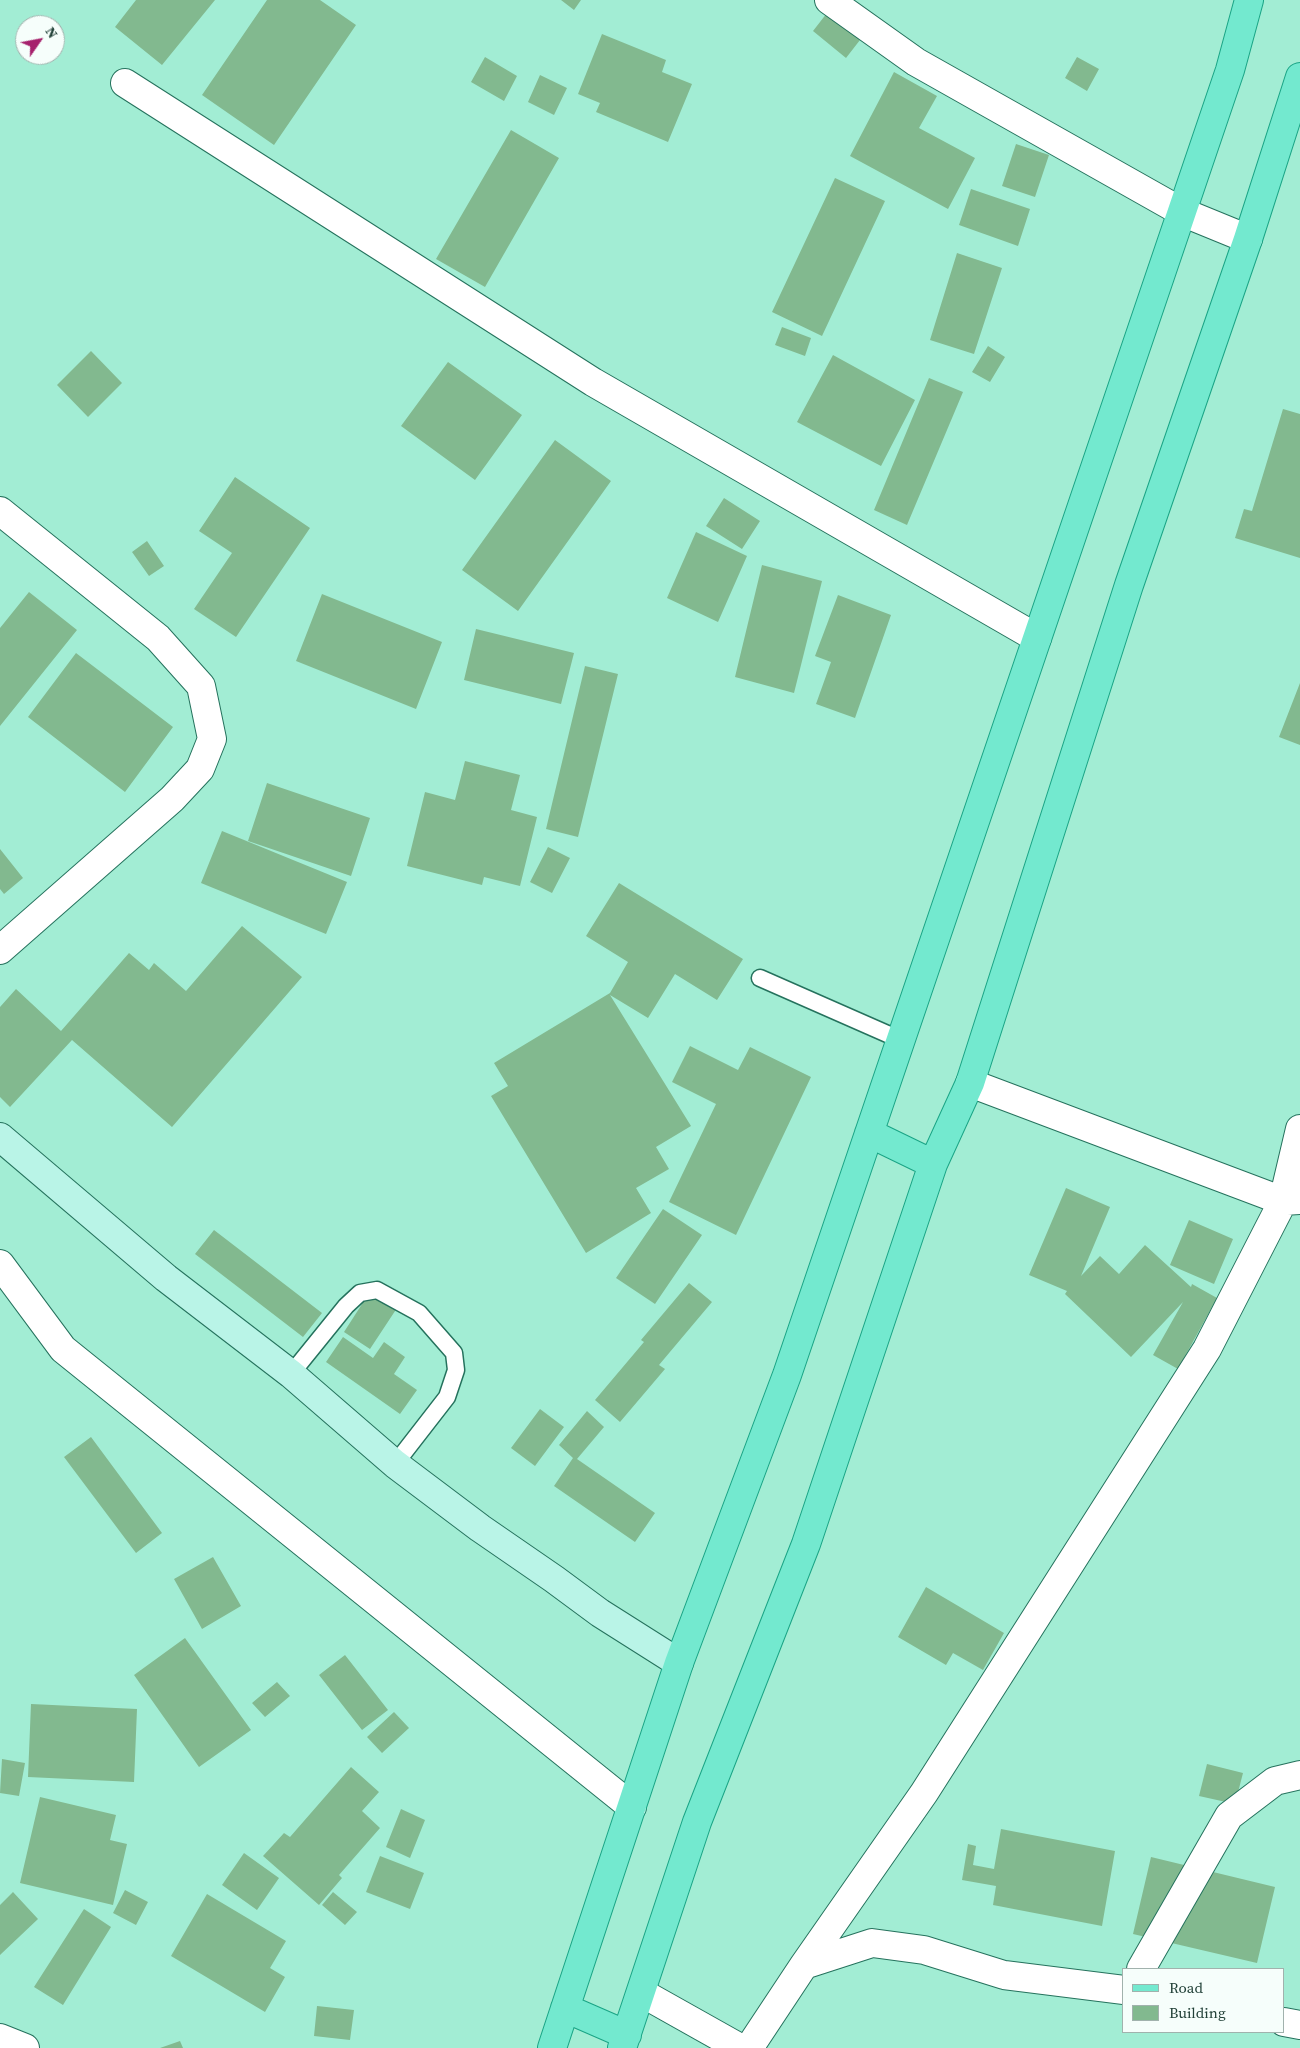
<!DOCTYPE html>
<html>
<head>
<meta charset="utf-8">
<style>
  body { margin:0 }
  #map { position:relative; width:1300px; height:2048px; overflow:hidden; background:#a2edd4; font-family:"Source Serif 4",serif }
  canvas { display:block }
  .legend { position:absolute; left:1122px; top:1968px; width:162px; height:65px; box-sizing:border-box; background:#f6fefb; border:1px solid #a1b2ad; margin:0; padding:6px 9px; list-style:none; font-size:15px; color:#214037 }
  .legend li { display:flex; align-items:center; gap:10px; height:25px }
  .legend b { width:25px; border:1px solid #a1b2ad }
  .north { position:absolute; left:15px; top:15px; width:50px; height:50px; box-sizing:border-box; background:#f6fefb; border:1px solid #a1b2ad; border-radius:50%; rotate:57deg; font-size:14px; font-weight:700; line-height:20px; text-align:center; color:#214037 }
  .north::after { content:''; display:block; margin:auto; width:18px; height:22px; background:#a6226d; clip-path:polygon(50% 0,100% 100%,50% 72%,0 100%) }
</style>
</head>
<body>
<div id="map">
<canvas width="1300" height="2048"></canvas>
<ul class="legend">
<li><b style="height:6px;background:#73e9cf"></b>Road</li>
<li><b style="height:14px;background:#82b98f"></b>Building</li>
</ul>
<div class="north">N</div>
</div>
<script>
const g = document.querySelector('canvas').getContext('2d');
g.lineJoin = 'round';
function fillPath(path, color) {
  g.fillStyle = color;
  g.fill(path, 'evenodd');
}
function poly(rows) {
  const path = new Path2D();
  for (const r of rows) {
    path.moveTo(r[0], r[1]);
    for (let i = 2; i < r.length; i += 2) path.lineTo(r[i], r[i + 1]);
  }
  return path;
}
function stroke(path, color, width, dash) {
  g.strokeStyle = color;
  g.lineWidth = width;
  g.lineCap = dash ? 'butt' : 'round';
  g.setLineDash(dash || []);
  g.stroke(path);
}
const building = poly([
  [136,0,215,0,162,65,115,27],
  [267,0,320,0,356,25,274,145,202,95],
  [561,0,581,0,574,10],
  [827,13,860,40,846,58,813,31],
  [602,34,666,60,662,72,692,84,668,142,596,112,600,103,578,94],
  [485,57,517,76,504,101,471,82],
  [1077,57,1099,69,1087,91,1065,78],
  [894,72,937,96,919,128,975,158,948,209,850,156],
  [540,75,567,88,554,115,528,102],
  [511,130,559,158,485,287,436,259],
  [1016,144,1049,155,1035,197,1002,186],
  [835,178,885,201,822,336,772,312],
  [971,189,1030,209,1018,246,959,225],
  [957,253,1002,268,974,354,930,340],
  [782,327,811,338,805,356,775,345],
  [988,346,1005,357,990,382,972,372],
  [91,351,122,383,88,417,57,385],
  [833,355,915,400,881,466,797,422],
  [448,362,522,415,475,480,401,426],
  [929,378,963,392,907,525,874,510],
  [1283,409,1300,414,1300,558,1235,538,1244,509,1252,511],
  [555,440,611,481,518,611,462,570],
  [235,477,310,528,236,637,194,609,232,553,199,531],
  [724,498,760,521,742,549,706,526],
  [696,532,747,556,718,622,667,598],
  [147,541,164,566,149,576,132,552],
  [762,565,822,581,794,693,735,677],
  [29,592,77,630,0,726,0,628],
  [322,594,442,642,416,709,296,661],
  [838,595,891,615,855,718,816,704,831,662,815,656],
  [476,629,574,653,561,704,464,680],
  [76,653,173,727,125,792,28,717],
  [585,666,618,674,578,837,546,829],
  [1300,683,1300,745,1279,737],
  [465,761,520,775,511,810,537,817,520,886,484,877,482,885,407,866,425,792,455,800],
  [267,783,370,818,351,876,248,841],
  [222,831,347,882,326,934,201,883],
  [548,847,570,858,552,893,530,882],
  [0,849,23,878,4,894,0,889],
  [619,883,743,959,717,1000,675,974,648,1018,610,995,691,1126,656,1147,669,1169,636,1188,651,1213,586,1253,491,1096,508,1086,494,1063,610,993,628,962,586,936],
  [242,926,302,977,172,1127,72,1040,10,1107,0,1097,0,1007,16,989,61,1031,129,953,149,970,154,963,186,991],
  [690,1046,738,1070,750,1047,811,1077,736,1235,669,1202,716,1104,672,1082],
  [1066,1188,1110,1207,1081,1276,1100,1256,1119,1274,1145,1245,1191,1287,1192,1284,1217,1298,1178,1369,1153,1355,1183,1302,1131,1357,1065,1294,1067,1291,1029,1275],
  [663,1209,702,1235,655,1304,616,1278],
  [1189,1220,1233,1239,1214,1284,1170,1265],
  [214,1230,322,1313,303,1337,195,1254],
  [689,1283,712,1302,659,1365,665,1369,620,1422,595,1400,644,1342,641,1340],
  [373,1287,399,1305,370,1349,344,1332],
  [343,1337,373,1358,384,1342,405,1357,394,1374,417,1390,400,1414,326,1362],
  [540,1409,564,1427,535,1466,511,1448],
  [587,1411,604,1427,577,1459,655,1513,635,1542,554,1486,573,1458,559,1445],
  [91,1437,162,1533,136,1553,64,1457],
  [213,1557,241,1606,202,1629,174,1579],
  [926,1587,1004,1633,983,1670,953,1653,946,1665,898,1637],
  [185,1638,251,1730,199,1767,134,1675],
  [345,1655,388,1710,362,1730,319,1675],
  [277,1682,290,1696,265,1717,252,1703],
  [31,1704,137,1709,134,1782,28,1777],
  [394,1712,409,1728,382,1753,367,1737],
  [2,1759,25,1763,19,1796,0,1793],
  [1207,1764,1243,1773,1235,1804,1199,1796],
  [351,1767,379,1792,362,1811,380,1828,339,1875,342,1878,319,1905,263,1856,284,1833,290,1837],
  [40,1797,116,1815,110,1840,127,1844,113,1905,20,1883],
  [401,1809,425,1820,410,1858,386,1847],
  [1001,1829,1115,1851,1102,1926,993,1905,996,1886,962,1880,968,1844,976,1846,973,1865,994,1869],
  [244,1853,279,1878,257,1910,222,1885],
  [380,1856,424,1873,410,1909,366,1892],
  [1151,1857,1275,1887,1257,1963,1133,1934],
  [125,1890,148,1902,136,1925,113,1913],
  [13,1892,38,1919,0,1955,0,1905],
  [333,1892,357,1912,345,1925,322,1905],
  [207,1894,286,1941,270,1968,285,1977,265,2012,171,1956],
  [84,1909,111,1927,63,2005,34,1987],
  [317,2006,354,2010,350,2040,314,2036],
  [180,2041,183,2048,160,2048]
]);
const lane = poly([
  [760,978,901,1040],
  [291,1374,346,1306,360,1293,377,1290,419,1313,454,1353,456,1370,447,1397,395,1464]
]);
const street = poly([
  [829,0,916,62,1182,212,1248,239],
  [125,83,593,382,1037,638],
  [0,511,158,638,201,686,212,739,200,769,172,799,0,950],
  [970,1083,1283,1201,1300,1200],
  [0,1264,63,1349,632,1807],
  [804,1965,924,1793,1207,1349,1283,1201,1300,1129],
  [1141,1969,1229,1816,1275,1781,1300,1775],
  [642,1993,740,2048],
  [1284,2022,1300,2025],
  [0,2038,25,2048],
  [749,2048,804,1965,872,1943,924,1950,1004,1975,1124,1990]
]);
const secondary = poly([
  [0,1137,166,1278,291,1374,395,1464,480,1528,554,1579,600,1613,679,1663]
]);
const primary = poly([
  [869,1133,933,1164],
  [565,2008,627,2035],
  [552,2048,679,1663,787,1375,1230,70,1249,0],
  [622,2048,697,1822,806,1544,933,1164,970,1083,1129,585,1248,239,1300,77]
]);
fillPath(building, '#82b98f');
stroke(lane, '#25725d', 19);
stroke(street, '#25725d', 30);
stroke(secondary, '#25725d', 30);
stroke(primary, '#1aa485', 30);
stroke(lane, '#fff', 16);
stroke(street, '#fff', 28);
stroke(secondary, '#b9f4e7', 28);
stroke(primary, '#73e9cf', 28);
</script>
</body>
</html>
